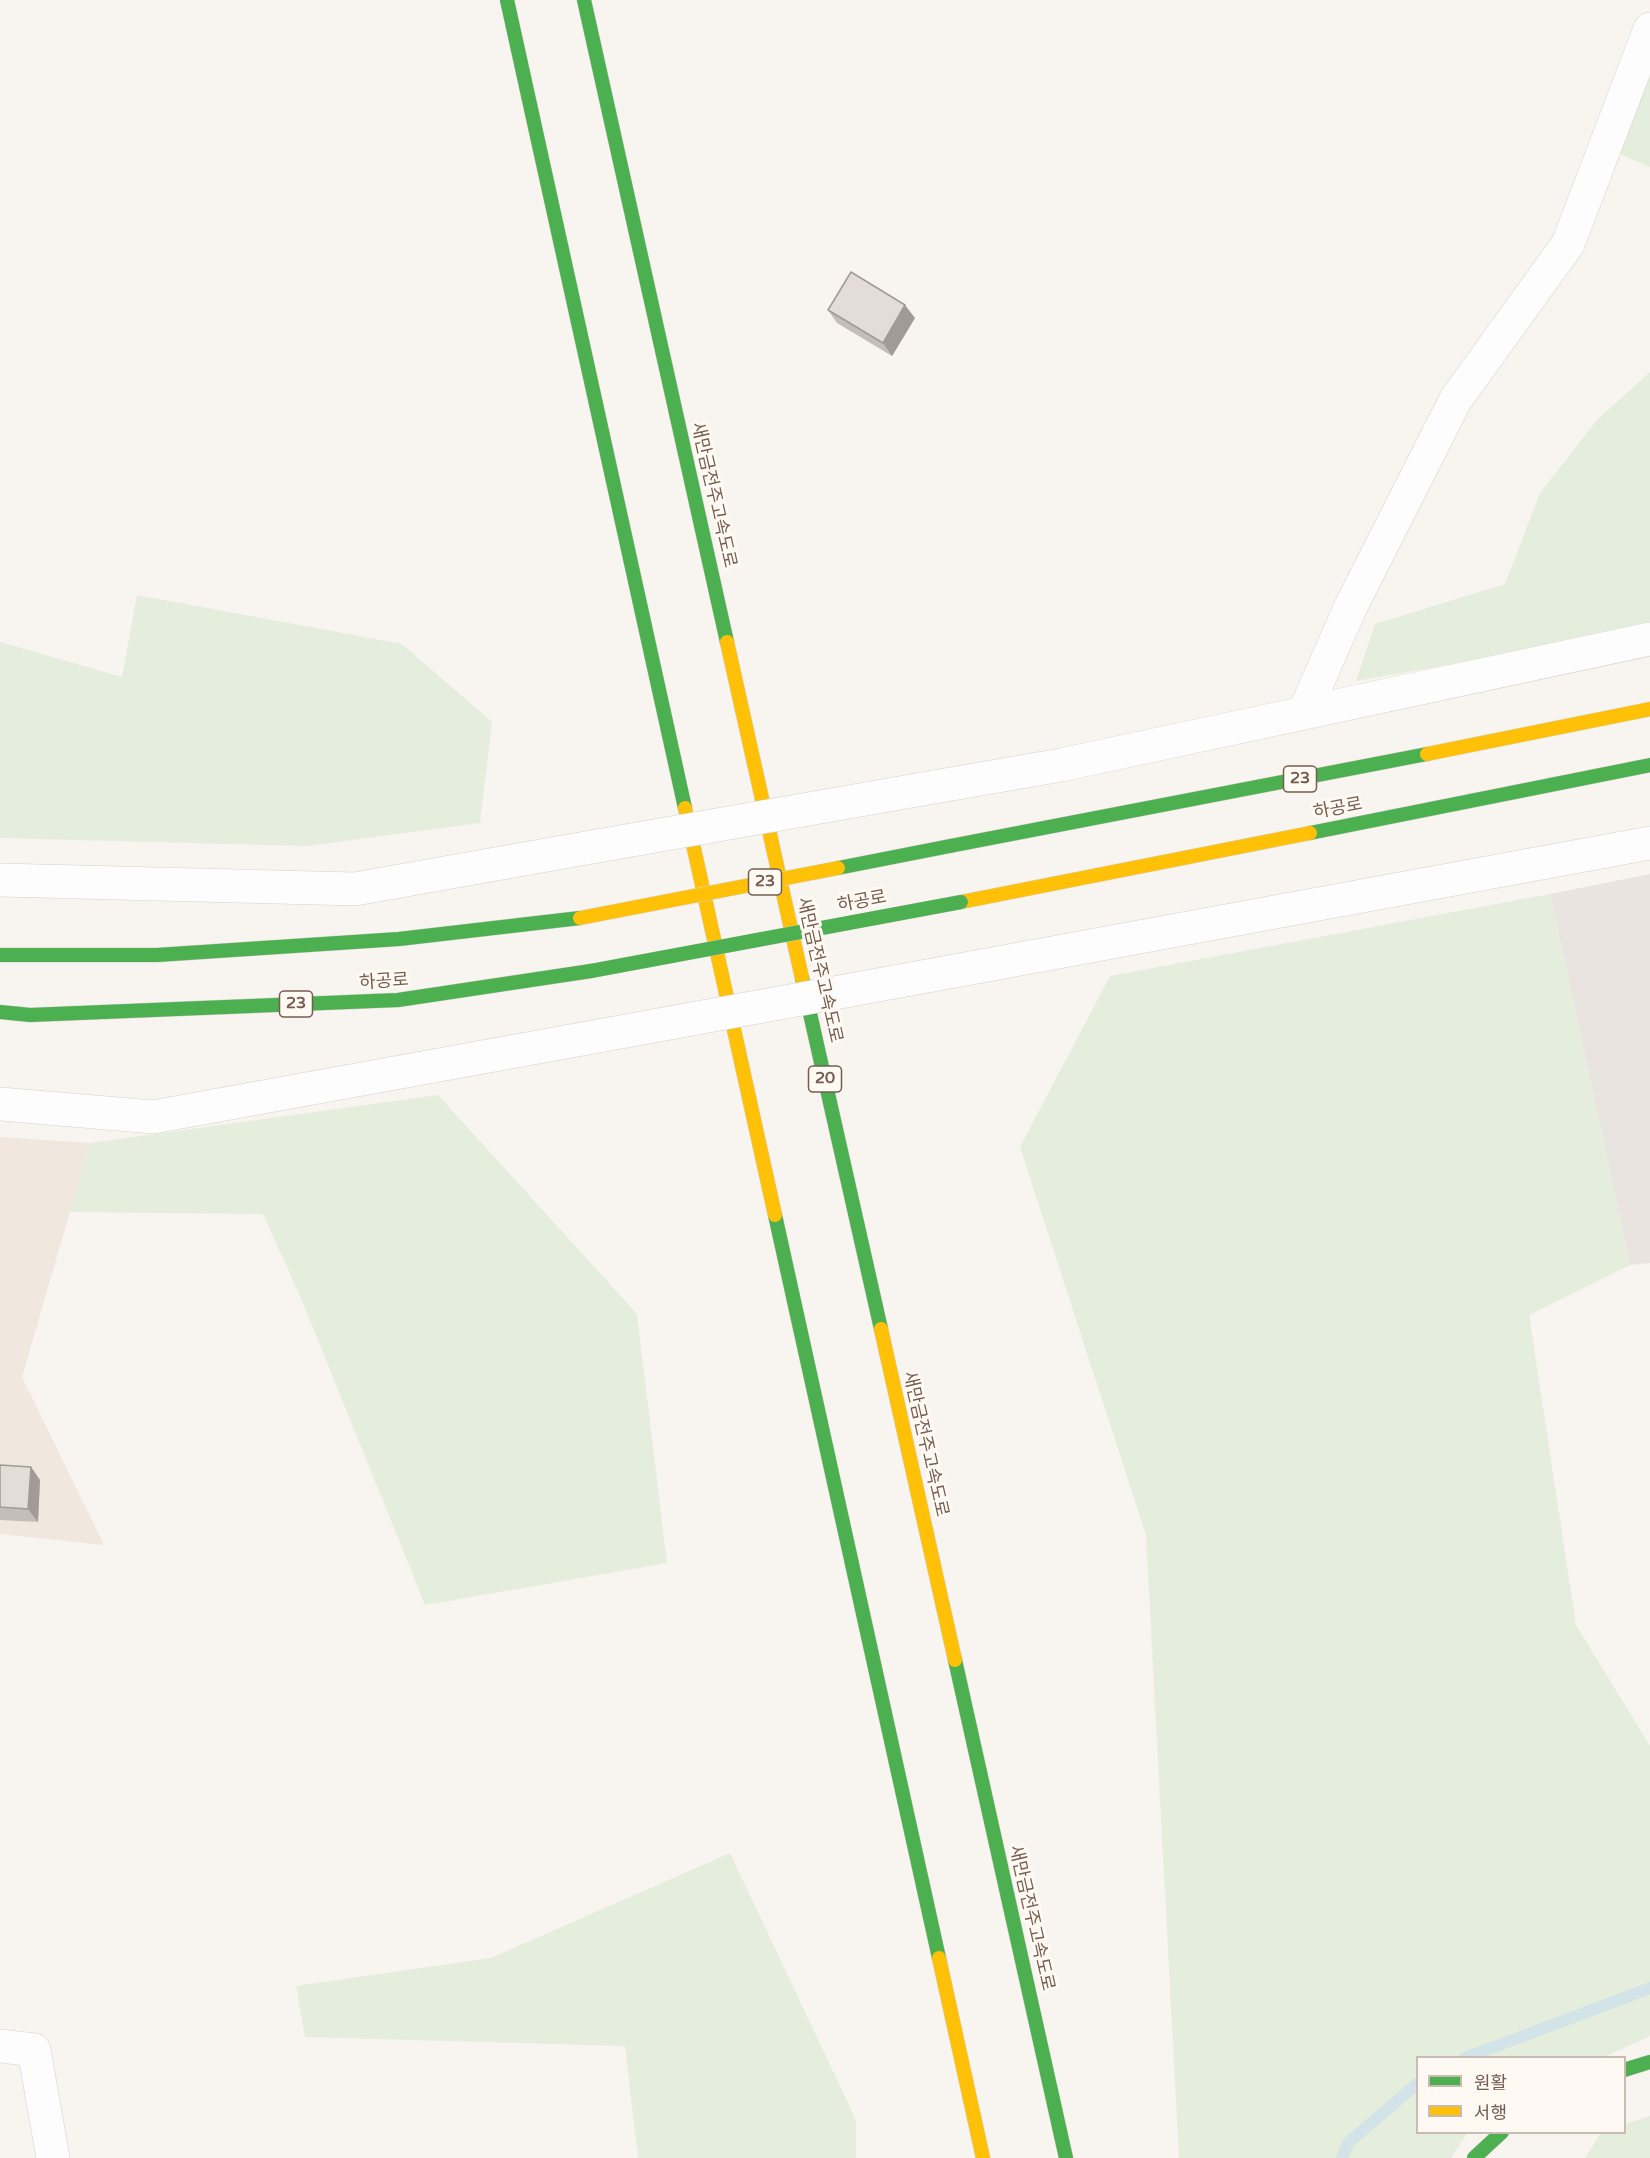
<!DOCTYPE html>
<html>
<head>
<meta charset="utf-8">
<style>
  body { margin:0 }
  #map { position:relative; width:1650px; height:2158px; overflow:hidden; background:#f8f4f0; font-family:"Varela Round","Noto Sans KR",sans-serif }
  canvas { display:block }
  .legend { position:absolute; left:1416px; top:2056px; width:210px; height:78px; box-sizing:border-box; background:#fef9f2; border:2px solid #c7bbb2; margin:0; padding:8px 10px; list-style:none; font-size:18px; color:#745e51 }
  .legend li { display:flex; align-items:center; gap:12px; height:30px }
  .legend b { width:30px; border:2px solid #c7bbb2 }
</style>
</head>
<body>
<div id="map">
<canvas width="1650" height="2158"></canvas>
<ul class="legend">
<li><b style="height:8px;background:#4caf50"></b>원활</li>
<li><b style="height:8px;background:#ffc107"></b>서행</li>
</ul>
</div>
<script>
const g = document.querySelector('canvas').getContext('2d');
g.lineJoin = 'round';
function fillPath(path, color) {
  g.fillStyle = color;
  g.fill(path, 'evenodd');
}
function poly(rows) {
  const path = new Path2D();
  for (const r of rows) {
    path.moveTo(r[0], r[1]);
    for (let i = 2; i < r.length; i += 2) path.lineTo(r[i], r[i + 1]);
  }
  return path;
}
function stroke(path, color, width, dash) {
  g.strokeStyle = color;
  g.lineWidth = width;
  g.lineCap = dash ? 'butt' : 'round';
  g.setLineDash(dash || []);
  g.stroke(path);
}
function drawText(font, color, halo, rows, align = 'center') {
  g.font = font + ' "Varela Round","Noto Sans KR",sans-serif';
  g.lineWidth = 6;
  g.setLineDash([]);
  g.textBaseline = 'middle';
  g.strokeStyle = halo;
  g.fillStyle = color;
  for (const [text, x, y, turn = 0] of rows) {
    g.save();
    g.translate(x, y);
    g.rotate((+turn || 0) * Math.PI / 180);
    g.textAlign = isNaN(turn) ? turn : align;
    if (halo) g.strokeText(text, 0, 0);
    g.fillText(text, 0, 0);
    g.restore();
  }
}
const residential = poly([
  [0,1137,90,1143,22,1377,104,1545,0,1534]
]);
const industrial = poly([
  [1650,874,1650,1263,1630,1265,1550,894]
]);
const green = poly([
  [1650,67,1650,167,1620,154],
  [1650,372,1650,626,1573,643,1356,681,1375,624,1505,584,1540,493,1597,420],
  [137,595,402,644,492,722,480,823,307,846,0,838,0,642,122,677],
  [1550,894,1630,1265,1529,1315,1576,1625,1650,1746,1650,2036,1604,2057,1418,2058,1418,2132,1467,2133,1451,2158,1179,2158,1146,1535,1020,1147,1110,976],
  [438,1095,637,1314,667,1563,425,1605,303,1303,263,1214,70,1212,90,1143],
  [730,1853,856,2120,856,2158,638,2158,625,2046,305,2037,296,1986,491,1958],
  [1650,2116,1650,2158,1585,2158,1601,2133,1624,2132,1625,2124]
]);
const stream = poly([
  [1465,2058,1650,1988],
  [1342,2158,1348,2143,1418,2083]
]);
const street = poly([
  [1304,713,1351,606,1456,399,1568,244,1650,29],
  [934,787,1061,765,1650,639],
  [0,880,355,889,569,851],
  [971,968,1650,843],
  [0,1104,153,1117,604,1035],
  [0,2046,34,2050,53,2158]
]);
const fast = poly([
  [507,0,685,808],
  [584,0,727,642],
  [1310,833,1650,765],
  [950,846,1427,754],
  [0,955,157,955,399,939,580,918],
  [802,978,881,1329],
  [0,1012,30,1015,398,1000,591,971],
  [775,1215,939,1958],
  [955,1660,1066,2158],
  [1624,2070,1650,2062],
  [1474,2158,1502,2132]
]);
const slow = poly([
  [727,642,802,978],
  [1427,754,1650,709],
  [685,808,775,1215],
  [961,902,1310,833],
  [881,1329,955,1660],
  [939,1958,983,2158]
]);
const streetBridge = poly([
  [569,851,934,787],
  [604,1035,971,968]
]);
const fastBridge = poly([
  [838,868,950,846],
  [591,971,961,902]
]);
const slowBridge = poly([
  [580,918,838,868]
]);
const wall = poly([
  [828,310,915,318,892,356,837,323],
  [0,1465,31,1467,40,1480,38,1522,0,1520]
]);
const shadedWall = poly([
  [905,305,915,318,892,356,883,343],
  [31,1467,40,1480,38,1522,28,1509]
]);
const building = poly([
  [851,272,905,305,883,343,828,310,851,272],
  [0,1465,31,1467,28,1509,0,1507,0,1465]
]);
const shields = [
  [1300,779,33],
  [765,882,33],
  [296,1004,33],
  [825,1079,33]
];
const shieldNames = [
  ["23",1300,779],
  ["23",765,882],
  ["23",296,1004],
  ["20",825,1079]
];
const streetNames = [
  ["새만금전주고속도로",713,495,77],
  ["하공로",1338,809,-11],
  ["하공로",862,902,-11],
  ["새만금전주고속도로",819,970,77],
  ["하공로",384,982,-4],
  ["새만금전주고속도로",925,1444,77],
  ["새만금전주고속도로",1031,1918,77]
];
fillPath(residential, '#f0e7de');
fillPath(industrial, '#eae4e0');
fillPath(green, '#e5eddc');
stroke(stream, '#d2e4e7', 12);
stroke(street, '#d5d0ca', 34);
stroke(fast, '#d6d0ca', 15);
stroke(slow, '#d6d0ca', 15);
stroke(street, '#fefdfd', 33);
stroke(fast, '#4caf50', 14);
stroke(slow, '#ffc107', 14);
stroke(streetBridge, '#d5d0ca', 34, []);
stroke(fastBridge, '#d9d1cd', 15, []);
stroke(slowBridge, '#d9d1cd', 15, []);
stroke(streetBridge, '#fefdfd', 33);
stroke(fastBridge, '#4caf50', 14);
stroke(slowBridge, '#ffc107', 14);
fillPath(wall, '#c4beb9');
fillPath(shadedWall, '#a09b96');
fillPath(building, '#e4ddd7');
stroke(building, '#a09b96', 1.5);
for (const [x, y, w] of shields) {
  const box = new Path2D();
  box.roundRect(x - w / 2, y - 13, w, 26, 4.5);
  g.fillStyle = '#fef9f2';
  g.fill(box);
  stroke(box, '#745e51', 1.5);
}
drawText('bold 16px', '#745e51', null, shieldNames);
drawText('18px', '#745e51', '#fef9f2', streetNames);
</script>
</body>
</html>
